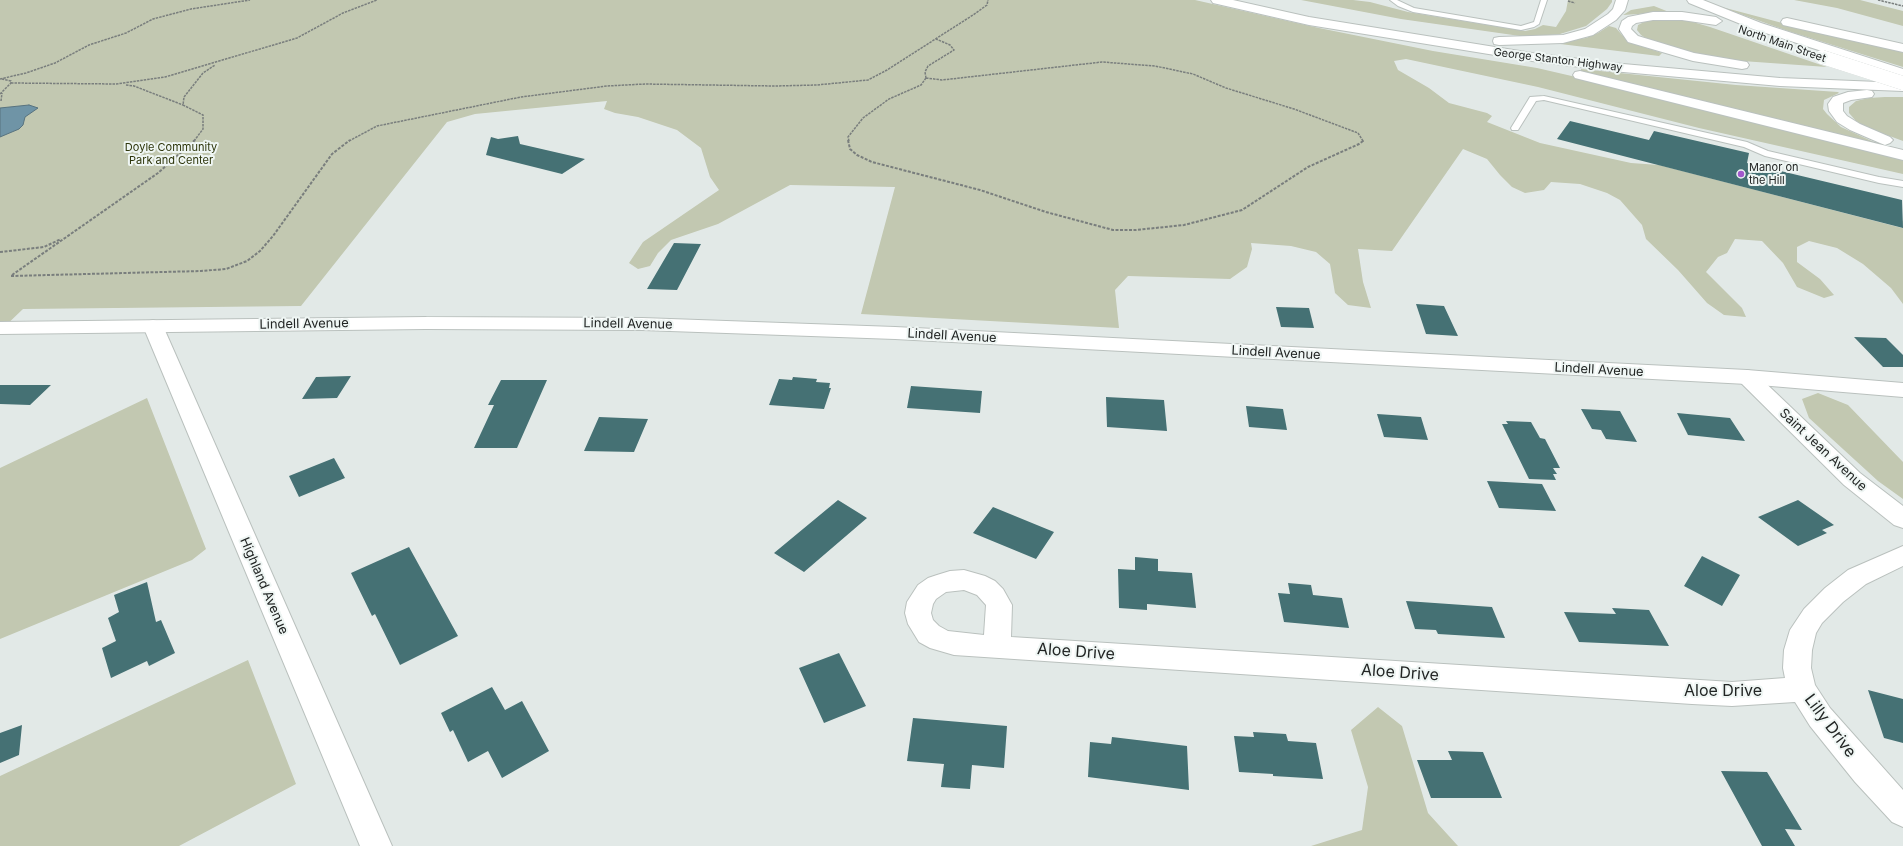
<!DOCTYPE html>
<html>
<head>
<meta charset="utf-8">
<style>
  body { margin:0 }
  canvas { display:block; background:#e2e9e7 }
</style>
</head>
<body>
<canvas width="1903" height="846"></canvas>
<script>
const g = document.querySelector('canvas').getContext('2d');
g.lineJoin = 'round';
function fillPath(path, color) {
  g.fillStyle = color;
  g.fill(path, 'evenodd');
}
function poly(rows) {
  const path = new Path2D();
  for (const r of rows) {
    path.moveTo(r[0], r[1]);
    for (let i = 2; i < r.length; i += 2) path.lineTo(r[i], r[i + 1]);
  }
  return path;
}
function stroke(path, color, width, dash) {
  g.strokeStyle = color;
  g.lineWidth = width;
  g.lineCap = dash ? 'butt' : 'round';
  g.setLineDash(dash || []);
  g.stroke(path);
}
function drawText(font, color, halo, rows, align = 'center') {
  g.font = font + ' Inter,sans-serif';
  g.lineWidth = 4;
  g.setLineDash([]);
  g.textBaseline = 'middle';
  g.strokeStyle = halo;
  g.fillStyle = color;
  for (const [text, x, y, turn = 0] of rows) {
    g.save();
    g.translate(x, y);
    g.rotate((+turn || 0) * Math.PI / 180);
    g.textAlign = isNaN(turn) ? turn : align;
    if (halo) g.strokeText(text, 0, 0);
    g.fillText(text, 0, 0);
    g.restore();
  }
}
const green = poly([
  [0,0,1195,0,1319,28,1433,51,1537,68,1602,83,1903,159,1903,174,1699,128,1538,87,1406,59,1394,61,1398,70,1429,88,1449,103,1487,113,1492,116,1487,122,1540,143,1631,163,1659,165,1902,228,1901,220,1903,221,1903,304,1891,288,1863,264,1837,248,1809,241,1797,247,1797,262,1820,279,1834,295,1824,298,1797,287,1783,263,1762,241,1735,239,1727,253,1718,257,1706,272,1742,308,1746,317,1724,315,1707,303,1678,270,1646,239,1642,225,1620,200,1607,193,1580,184,1551,182,1544,190,1525,193,1512,187,1500,175,1487,159,1463,149,1392,251,1358,249,1363,282,1371,308,1348,305,1335,293,1330,264,1316,252,1291,246,1251,243,1252,249,1247,267,1230,279,1128,276,1115,290,1119,328,861,314,895,187,790,185,718,224,671,240,658,253,650,266,638,269,629,263,643,242,719,190,710,177,701,148,677,130,638,117,615,113,604,109,607,101,475,114,447,122,301,306,23,309,0,331],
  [1301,0,1353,0,1370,2,1408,12,1525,31,1535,29,1543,25,1556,27,1566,11,1568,0,1612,0,1612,2,1607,9,1586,26,1560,34,1527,37,1401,19],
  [1794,0,1860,0,1903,11,1903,26,1837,8],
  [1654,6,1669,12,1623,15,1631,10],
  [1718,6,1820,33,1903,51,1903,67,1788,31],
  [1670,18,1686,20,1710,27,1827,67,1728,60,1701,56,1650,41,1641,35,1637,30,1638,25,1648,20],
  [1609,26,1616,28,1622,35,1638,45,1662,53,1659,56,1552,43,1586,38,1598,33],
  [1581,69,1736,85,1838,92,1839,93,1824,100,1823,109,1827,114,1841,127,1876,143,1874,144,1581,71],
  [1885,97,1903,97,1903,141,1868,128,1856,121,1849,113,1849,107,1856,101,1869,98],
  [1818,393,1848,405,1903,462,1903,499,1878,481,1809,418,1802,399],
  [147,398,206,549,192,560,0,639,0,468],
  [248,660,296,784,179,846,0,846,0,776],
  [1378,707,1402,726,1428,813,1458,846,1311,846,1362,830,1368,787,1351,730]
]);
const water = poly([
  [29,105,38,108,25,117,23,125,19,129,0,137,0,108,29,105]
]);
const building = poly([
  [1570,121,1649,140,1654,131,1749,153,1747,163,1902,200,1903,228,1557,139],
  [518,136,520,144,585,159,562,174,486,155,491,137,498,139],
  [674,243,701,244,677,290,647,289],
  [1416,304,1444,306,1458,336,1426,334],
  [1276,307,1309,308,1314,328,1281,327],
  [1854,337,1886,338,1903,355,1903,367,1883,367],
  [351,376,337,398,302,399,316,377],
  [793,377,817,379,816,382,830,383,829,388,831,388,824,409,769,405,779,379,792,380],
  [501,380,547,380,517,448,474,448,494,405,488,405],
  [0,385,51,385,30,405,0,404],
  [911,386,982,391,980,413,907,408],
  [1106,397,1164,400,1167,431,1107,427],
  [1246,406,1283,409,1287,430,1249,427],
  [1581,409,1620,411,1637,442,1606,439,1601,430,1592,429],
  [1677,413,1730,418,1745,441,1688,435],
  [1377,414,1421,417,1428,440,1384,437],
  [599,417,648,419,634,452,584,451],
  [1506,421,1531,422,1540,438,1545,439,1560,468,1553,468,1557,474,1553,474,1556,480,1529,479,1502,424,1508,424],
  [334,458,345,478,299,497,289,476],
  [1487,481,1542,484,1556,511,1499,508],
  [838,500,867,518,804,572,774,553],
  [1798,500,1834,525,1822,530,1827,533,1798,546,1758,517],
  [993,507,1054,532,1036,559,973,533],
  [409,547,458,636,400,665,375,614,372,616,351,573],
  [1702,556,1740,575,1722,606,1684,586],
  [1135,557,1158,559,1158,571,1192,573,1196,608,1147,604,1147,610,1119,608,1118,569,1135,570],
  [147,582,156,622,161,620,175,653,149,666,147,661,111,678,102,648,116,641,108,618,119,612,114,595],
  [1288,583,1311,585,1313,595,1342,598,1349,628,1284,622,1278,593,1290,594],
  [1406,601,1492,607,1505,638,1438,634,1436,630,1415,629],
  [1612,608,1649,610,1669,646,1579,642,1564,612,1616,614],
  [839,653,866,706,824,723,799,668],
  [492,687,505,710,522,701,549,751,502,778,488,751,468,762,453,730,450,732,441,713],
  [1868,690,1903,699,1903,743,1884,738],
  [913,718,1007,726,1004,768,972,765,970,789,941,787,944,764,907,761],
  [22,725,19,755,0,763,0,733],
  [1253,732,1286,734,1288,741,1316,743,1323,779,1273,776,1273,774,1239,772,1234,736,1254,737],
  [1112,737,1187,746,1189,790,1088,777,1090,742,1111,744],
  [1448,751,1483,752,1502,798,1431,798,1417,760,1452,760],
  [1721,771,1767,772,1802,830,1785,829,1795,846,1762,846]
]);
const pathFar1 = poly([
  [1878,0,1903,6],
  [1568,1,1575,3],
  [926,78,942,80,1102,62,1155,66,1193,74,1226,88,1294,109,1358,133,1363,141],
  [926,78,925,72,928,66,954,50,950,45,936,39],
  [0,79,26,73,55,63,89,45,126,33,153,19,191,9,250,0],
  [11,83,116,84,165,77,297,38,343,13,377,0],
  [126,85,134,86,183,105],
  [0,94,11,83,11,81,2,79],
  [1,101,2,93],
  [194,141,203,129,203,115,183,105,184,97,203,73,215,65],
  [349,141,377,126,521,97,607,86,645,84,774,86,817,85,868,80,887,70,973,15,987,5,988,0],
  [849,141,848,137,863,118,889,99,921,85,926,78]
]);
const path = poly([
  [848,140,850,149,857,155,872,162,980,190,1046,212,1113,230,1136,230,1184,225,1242,210,1308,167,1359,144,1363,141,1362,140],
  [0,252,44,247,61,239],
  [12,275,158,173,195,140],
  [11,276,201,271,226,269,247,261,260,251,273,236,332,154,350,140]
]);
const lane = poly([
  [1390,0,1397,0,1414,8,1521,26,1534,22,1541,0,1547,0,1539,24,1534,27,1521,30,1413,12,1398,6,1390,0],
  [1544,96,1747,142,1768,151,1879,177,1903,181,1903,187,1879,183,1765,156,1744,147,1544,100,1536,101,1518,130,1512,130,1511,128,1530,97,1544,96]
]);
const street = poly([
  [153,320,160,322,163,326,392,846,360,846,143,326,146,322,153,320],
  [1747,370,1754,372,1860,473,1903,506,1903,528,1894,525,1844,485,1740,382,1737,377,1740,372,1747,370],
  [1903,546,1903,566,1866,584,1843,602,1822,623,1816,633,1812,650,1811,668,1815,685,1830,708,1903,790,1903,827,1892,822,1855,782,1810,726,1795,702,1732,706,1692,704,954,655,930,648,919,642,908,624,905,613,907,602,918,585,928,578,937,575,950,571,964,570,985,576,995,581,1003,589,1012,605,1011,637,1732,682,1785,678,1783,668,1784,650,1790,630,1804,609,1825,588,1848,570,1903,546],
  [964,590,977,595,986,605,984,635,948,631,939,626,933,620,931,613,933,604,936,599,946,592,964,590]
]);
const secondary = poly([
  [426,317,642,318,895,327,1747,370,1903,383,1903,397,1747,384,895,339,642,330,426,329,0,334,0,322,426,317]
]);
const highway = poly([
  [1211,0,1233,0,1309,17,1532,53,1612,63,1780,78,1903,83,1903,91,1780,86,1612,71,1532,61,1309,25,1213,3,1211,0],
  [1616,0,1628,0,1625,10,1616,20,1593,35,1563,43,1499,45,1494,44,1493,41,1494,38,1499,37,1563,35,1585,29,1608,14,1613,9,1616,0],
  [1687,0,1703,0,1761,23,1903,69,1903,77,1753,29,1689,3,1687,0],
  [1653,12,1682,12,1716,17,1722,21,1716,25,1682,20,1653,20,1636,23,1632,26,1631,29,1638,36,1694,53,1747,62,1749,65,1747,68,1742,69,1693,61,1628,42,1619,29,1622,21,1628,17,1653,12],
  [1787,18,1903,44,1903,52,1783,25,1781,22,1783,19,1787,18],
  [1580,71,1903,150,1903,160,1575,78,1573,75,1575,72,1580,71],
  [1867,90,1872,91,1874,94,1872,97,1851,100,1843,103,1843,111,1847,116,1860,124,1890,137,1893,140,1890,143,1885,145,1880,143,1850,130,1837,122,1829,111,1828,104,1833,97,1848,92,1867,90]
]);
const highwayBridge = poly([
  [1822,57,1903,83]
]);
const markers = [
  [1741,174,4,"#a259cc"]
];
const farStreetnames = [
  ["North Main Street",1782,44,19],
  ["George Stanton Highway",1558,60,7]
];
const farParknames = [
  ["Doyle Community",171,148],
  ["Park and Center",171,161]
];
const farPoinames = [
  ["Manor on",1749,168],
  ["the Hill",1749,181]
];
const streetNames = [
  ["Lindell Avenue",304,324,-1],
  ["Lindell Avenue",628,324,1],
  ["Lindell Avenue",952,336,3],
  ["Lindell Avenue",1276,353,3],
  ["Lindell Avenue",1599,370,3],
  ["Saint Jean Avenue",1823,450,43],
  ["Highland Avenue",264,586,67]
];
const nearStreetnames = [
  ["Aloe Drive",1076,652,4],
  ["Aloe Drive",1400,673,4],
  ["Aloe Drive",1723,691],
  ["Lilly Drive",1830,726,53]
];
fillPath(green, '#c2c8b1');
fillPath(water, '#6f94a6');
stroke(water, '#58737f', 1);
fillPath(building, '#457174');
stroke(lane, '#bac1be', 2);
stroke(street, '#bac1be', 2);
stroke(secondary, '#bac1be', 2);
stroke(highway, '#bac1be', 2);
stroke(pathFar1, '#797e7d', 1.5, [2.5, 1]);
stroke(path, '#797e7d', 2, [3, 1.5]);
fillPath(lane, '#fff');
fillPath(street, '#fff');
fillPath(secondary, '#fff');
fillPath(highway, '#fff');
stroke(highwayBridge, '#bac1be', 14, []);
stroke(highwayBridge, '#fff', 14);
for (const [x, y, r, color] of markers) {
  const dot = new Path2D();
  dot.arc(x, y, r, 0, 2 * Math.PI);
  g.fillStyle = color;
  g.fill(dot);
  stroke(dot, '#eff6f4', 1.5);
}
drawText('11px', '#222524', '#eff6f4', farStreetnames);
drawText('11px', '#2e360b', '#eff6f4', farParknames);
drawText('11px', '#222524', '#eff6f4', farPoinames, 'left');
drawText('13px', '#222524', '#eff6f4', streetNames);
drawText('16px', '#222524', '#eff6f4', nearStreetnames);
</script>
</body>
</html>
